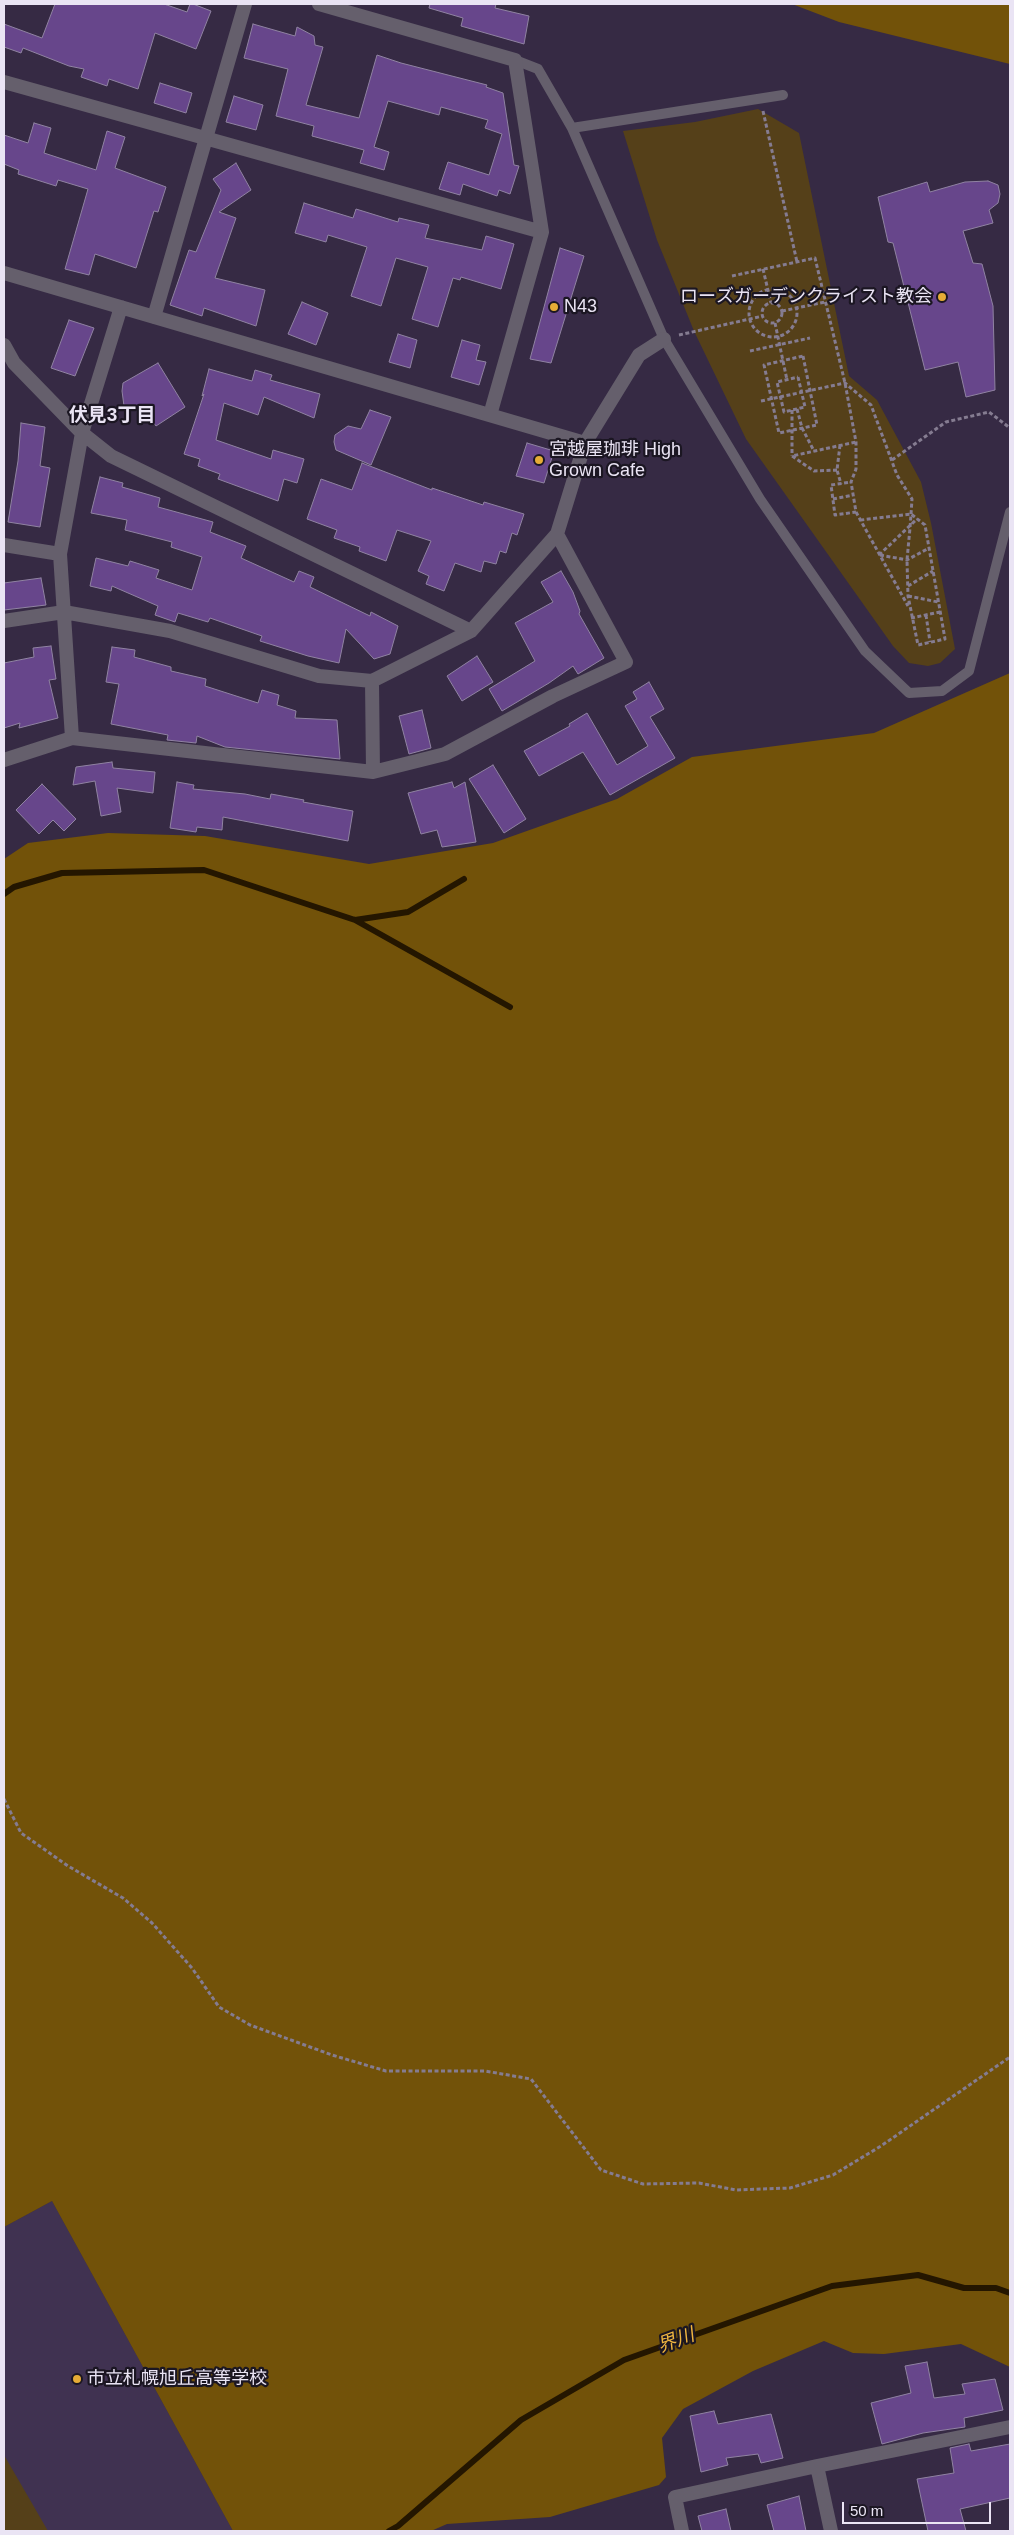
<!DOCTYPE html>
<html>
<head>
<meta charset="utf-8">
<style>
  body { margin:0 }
  #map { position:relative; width:1014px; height:2535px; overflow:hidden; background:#362a44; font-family:Arial,sans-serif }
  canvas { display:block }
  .frame { position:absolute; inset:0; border:5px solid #eae4f4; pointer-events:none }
  .scale { position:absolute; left:842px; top:2502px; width:149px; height:22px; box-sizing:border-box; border:2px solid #eae4f4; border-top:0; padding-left:6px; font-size:15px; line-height:18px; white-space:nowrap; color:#eae4f4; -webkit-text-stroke:4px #1b1622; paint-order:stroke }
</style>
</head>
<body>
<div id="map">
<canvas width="1014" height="2535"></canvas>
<div class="frame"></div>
<div class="scale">50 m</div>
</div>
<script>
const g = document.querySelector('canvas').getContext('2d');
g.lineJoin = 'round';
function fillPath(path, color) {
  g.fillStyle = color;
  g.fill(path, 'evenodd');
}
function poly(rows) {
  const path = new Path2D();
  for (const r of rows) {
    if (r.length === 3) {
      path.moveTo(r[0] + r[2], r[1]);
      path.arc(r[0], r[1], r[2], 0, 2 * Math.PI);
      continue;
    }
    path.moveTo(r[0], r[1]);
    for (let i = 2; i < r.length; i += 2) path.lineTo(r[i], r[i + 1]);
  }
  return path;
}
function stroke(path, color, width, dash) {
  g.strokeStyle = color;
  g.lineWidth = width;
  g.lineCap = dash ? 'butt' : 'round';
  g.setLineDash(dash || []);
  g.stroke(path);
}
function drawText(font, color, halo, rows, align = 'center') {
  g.font = font + ' Arial,"Noto Sans JP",sans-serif';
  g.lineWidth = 4.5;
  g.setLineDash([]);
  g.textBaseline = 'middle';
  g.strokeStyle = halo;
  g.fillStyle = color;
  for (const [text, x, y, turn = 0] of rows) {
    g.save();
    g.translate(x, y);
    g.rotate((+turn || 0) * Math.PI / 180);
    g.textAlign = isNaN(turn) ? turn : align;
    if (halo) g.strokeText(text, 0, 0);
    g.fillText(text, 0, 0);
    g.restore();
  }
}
const built = poly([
  [52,2201,233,2531,4,2531,4,2227]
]);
const green = poly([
  [758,109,799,133,849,376,877,400,921,482,931,523,955,649,940,663,928,666,909,663,893,646,746,439,694,331,657,240,623,131,695,122],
  [4,2455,48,2531,4,2531]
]);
const forest = poly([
  [792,4,1010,4,1010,64,839,22],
  [1010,673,1010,2367,961,2344,884,2354,853,2353,824,2341,753,2371,683,2409,662,2438,666,2477,659,2485,550,2517,447,2524,431,2531,233,2531,52,2201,4,2227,4,859,28,843,108,833,205,836,369,864,493,843,617,799,692,757,874,733]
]);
const stream = poly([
  [4,894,14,887,62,873,204,870,355,920,408,912,464,879],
  [355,920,510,1007],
  [389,2531,398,2526,521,2420,624,2360,832,2286,918,2275,964,2288,996,2288,1010,2293]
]);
const building = poly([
  [55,4,164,4,187,12,190,4,193,4,211,11,196,49,155,33,138,89,109,79,107,86,81,77,84,69,69,66,23,48,21,53,4,47,4,24,42,38,55,4],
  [430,4,496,4,495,8,529,16,524,44,461,26,463,18,429,8,430,4],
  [253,24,295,36,297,27,314,36,315,45,323,47,306,105,359,118,377,55,401,63,487,85,486,87,503,93,514,165,519,166,510,194,499,190,497,196,463,184,460,195,439,189,448,162,489,175,502,134,485,128,488,120,441,107,439,115,388,101,374,147,389,152,384,170,360,163,364,150,312,136,314,126,276,116,288,69,244,58,253,24],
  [160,83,192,93,186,113,154,103,160,83],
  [234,96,263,105,256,130,226,122,234,96],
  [34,123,51,128,44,153,96,170,107,131,125,137,115,168,166,187,158,212,154,211,136,268,95,254,89,275,65,269,88,189,58,180,56,186,18,174,19,170,4,164,4,135,28,143,34,123],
  [236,163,251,190,219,212,236,218,215,278,265,290,256,326,204,308,202,316,170,305,189,250,196,252,221,190,213,179,236,163],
  [988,181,998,185,1000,194,998,203,989,210,993,223,963,231,973,263,982,264,993,306,995,390,966,397,958,362,925,370,893,243,888,242,878,197,927,182,930,192,965,182,988,181],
  [304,203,353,218,356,209,398,222,399,218,429,225,425,238,482,250,486,236,514,244,501,289,461,277,460,280,453,278,438,327,412,319,428,267,396,258,381,306,351,296,367,247,328,235,326,242,295,233,304,203],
  [560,248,584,256,551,363,530,359,560,248],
  [302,302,328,313,316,345,288,334,302,302],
  [69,320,94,328,75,376,51,368,69,320],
  [398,334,417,340,410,368,389,362,398,334],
  [462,340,480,345,476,360,486,362,479,385,451,377,462,340],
  [158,363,185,407,156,426,147,414,124,406,122,391,123,383,158,363],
  [209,369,252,381,255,370,272,375,270,380,320,394,314,418,264,397,258,415,224,403,216,440,271,459,273,450,304,459,297,483,284,479,278,501,218,479,220,474,198,466,200,459,184,454,204,394,202,396,209,369],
  [370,410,391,417,371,465,336,450,334,442,335,435,348,426,361,429,370,410],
  [21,423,45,427,40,466,50,468,40,527,8,522,18,461,21,423],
  [527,443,554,451,544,483,516,476,527,443],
  [362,463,432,490,432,488,483,505,484,502,524,514,517,535,512,533,506,553,500,551,496,564,484,561,481,572,455,563,444,591,426,584,429,576,418,571,431,541,397,530,386,561,359,551,360,547,334,538,337,530,307,519,321,479,352,490,362,463],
  [100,477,123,483,122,487,160,498,158,507,213,522,210,532,246,546,241,558,294,582,299,571,314,577,310,587,370,616,371,612,398,626,390,654,374,659,346,629,339,663,308,656,260,641,262,636,210,618,208,622,178,613,175,622,155,615,158,606,112,586,111,591,90,586,96,558,128,566,130,561,159,570,156,578,192,590,202,557,171,547,172,542,125,530,127,520,91,513,100,477],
  [561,571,573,592,580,611,579,614,604,658,578,674,573,666,549,683,502,711,489,689,535,661,515,623,553,602,541,582,561,571],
  [41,578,46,605,4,610,4,583,41,578],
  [51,646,56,679,49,680,58,718,19,728,20,723,4,728,4,663,34,657,33,648,51,646],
  [112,647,135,650,134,657,171,667,171,671,206,679,205,686,258,703,262,690,279,695,277,705,296,711,295,718,337,720,340,759,225,747,197,736,196,743,167,740,168,735,111,724,119,684,106,682,112,647],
  [477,656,493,682,462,701,447,676,477,656],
  [649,682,664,709,650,717,675,758,610,795,583,752,539,776,524,751,570,726,569,724,587,713,617,765,648,746,625,706,637,699,633,692,649,682],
  [422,710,431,748,409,754,399,716,422,710],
  [112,762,113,768,155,772,153,793,117,788,121,812,101,816,95,781,73,785,76,767,112,762],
  [493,765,526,819,504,833,469,779,493,765],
  [177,782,194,785,193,789,245,794,270,799,271,794,304,800,303,802,353,811,348,841,223,817,222,830,197,827,196,832,170,828,177,782],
  [452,782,454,788,465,782,476,842,442,847,437,830,421,834,408,793,452,782],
  [42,784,76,819,64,831,53,820,39,834,16,810,42,784],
  [927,2362,934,2398,965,2394,962,2384,995,2379,1003,2410,964,2418,965,2427,923,2433,882,2444,871,2403,911,2393,905,2366,927,2362],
  [714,2411,718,2424,771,2414,783,2458,761,2463,758,2454,726,2458,728,2465,701,2472,690,2416,714,2411],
  [969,2444,971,2451,1010,2444,1010,2498,960,2509,966,2531,928,2531,917,2479,954,2473,950,2448,969,2444],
  [799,2496,806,2531,774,2531,767,2505,799,2496],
  [726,2509,731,2531,702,2531,698,2516,726,2509]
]);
const path = poly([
  [763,111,797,262],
  [763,269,771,303],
  [732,276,815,258,845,383,856,442,856,469,851,482,856,512,835,515,831,485,851,482],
  [773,313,24],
  [772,313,10],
  [782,311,825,302],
  [775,323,787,380],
  [679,335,763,316],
  [750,351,810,338],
  [803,356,817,425,779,433,764,365,803,356],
  [798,377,805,407,784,412,777,382,798,377],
  [761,401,845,383,871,405,897,475,912,499,911,514,910,528,907,560,908,596,918,645,945,639,925,525,911,514,861,520],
  [797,409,802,428,814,451],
  [792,410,792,456],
  [840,445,837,470,841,484],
  [892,460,946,422,989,412,1010,428],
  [837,470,814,471,792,456,856,442],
  [833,499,853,495],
  [856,512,908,606],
  [879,555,917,519],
  [880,555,907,560,929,548],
  [908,586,933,571],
  [908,596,938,602],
  [926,615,930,642],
  [911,618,940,612],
  [4,1799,21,1833,68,1866,123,1898,152,1923,192,1968,219,2007,250,2025,332,2055,386,2071,485,2071,531,2079,601,2170,643,2184,699,2183,736,2190,790,2188,833,2175,881,2146,1010,2057]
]);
const service = poly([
  [515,60,538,69,572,128,664,339,760,499,865,651,909,693,942,691,969,671,1010,512],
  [572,128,783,95]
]);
const minor = poly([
  [319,4,515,60,542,232,490,415],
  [4,82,542,232],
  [4,273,585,443],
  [154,317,245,4],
  [4,345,14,363,82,433,111,456,471,631],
  [4,545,60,554],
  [4,621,64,612,170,631,319,676,372,681,471,631,557,534,585,443,639,355,664,339],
  [372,681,373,772],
  [72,738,60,554,82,433,121,307],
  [4,760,72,738,373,772,445,754,553,696,626,662,557,534],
  [817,2466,1010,2427],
  [682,2531,675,2497,817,2466,831,2531]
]);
const markers = [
  [942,297,5,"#e6ac36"],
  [554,307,5,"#e6ac36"],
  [539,460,5,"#e6ac36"],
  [77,2379,5,"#e6ac36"]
];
const poiNames = [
  ["ローズガーデンクライスト教会",932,297,"right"],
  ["N43",564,307],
  ["宮越屋珈琲 High",549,450],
  ["Grown Cafe",549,471],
  ["市立札幌旭丘高等学校",87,2379]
];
const neighbourhoodNames = [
  ["伏見3丁目",112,416]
];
const waterNames = [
  ["界川",676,2341,-20]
];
fillPath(built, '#403251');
fillPath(green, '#554019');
fillPath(forest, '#725209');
stroke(stream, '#241600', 6);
fillPath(building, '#67468b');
stroke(building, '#9083a2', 1);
stroke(path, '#857c91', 3, [4, 2.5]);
stroke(service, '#655f6c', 10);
stroke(minor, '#655f6c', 14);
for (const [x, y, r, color] of markers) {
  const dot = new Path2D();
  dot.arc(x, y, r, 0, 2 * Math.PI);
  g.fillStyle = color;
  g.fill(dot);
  stroke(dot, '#1b1622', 2);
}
drawText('18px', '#eae4f4', '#1b1622', poiNames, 'left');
drawText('bold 19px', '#eae4f4', '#1b1622', neighbourhoodNames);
drawText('italic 19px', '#efb540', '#1b1622', waterNames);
</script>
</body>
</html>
